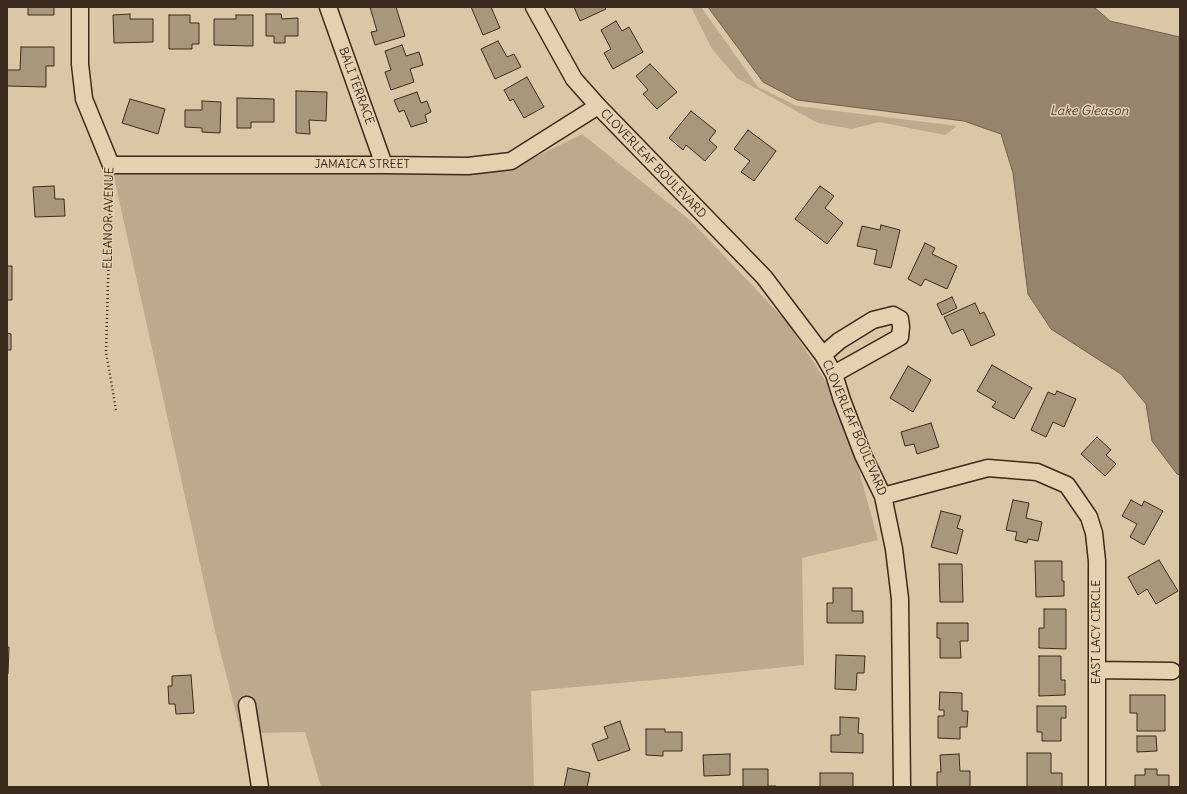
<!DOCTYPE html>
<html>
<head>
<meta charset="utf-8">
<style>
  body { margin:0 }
  #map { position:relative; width:1187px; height:794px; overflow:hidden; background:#dbc7a6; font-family:Delius,sans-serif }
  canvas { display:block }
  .frame { position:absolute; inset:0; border:8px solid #3b2a1e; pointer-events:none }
</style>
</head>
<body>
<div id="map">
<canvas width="1187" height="794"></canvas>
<div class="frame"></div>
</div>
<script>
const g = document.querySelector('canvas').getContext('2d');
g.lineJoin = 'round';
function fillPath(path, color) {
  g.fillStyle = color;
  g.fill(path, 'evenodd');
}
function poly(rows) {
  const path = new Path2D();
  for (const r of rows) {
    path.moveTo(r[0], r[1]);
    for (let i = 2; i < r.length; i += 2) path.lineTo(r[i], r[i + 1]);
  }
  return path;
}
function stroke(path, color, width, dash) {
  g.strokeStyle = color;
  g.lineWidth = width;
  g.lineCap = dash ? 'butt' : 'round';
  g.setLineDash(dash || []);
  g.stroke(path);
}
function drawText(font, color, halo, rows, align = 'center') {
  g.font = font + ' Delius,sans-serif';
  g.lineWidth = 3;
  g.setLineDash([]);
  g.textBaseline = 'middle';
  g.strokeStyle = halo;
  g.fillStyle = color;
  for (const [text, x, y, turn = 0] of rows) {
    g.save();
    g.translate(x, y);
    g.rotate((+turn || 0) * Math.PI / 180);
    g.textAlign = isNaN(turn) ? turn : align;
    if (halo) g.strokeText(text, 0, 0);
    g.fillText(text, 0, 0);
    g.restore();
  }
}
const green = poly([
  [691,7,701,7,758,87,797,106,957,126,945,135,879,122,852,129,818,123,737,78,712,49],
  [582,134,691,221,787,322,831,389,850,438,878,540,802,558,804,665,687,677,531,691,534,787,321,787,305,732,258,733,252,696,239,699,245,733,241,733,214,627,113,173,380,173,381,175,386,173,527,161]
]);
const water = poly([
  [708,7,1094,7,1110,21,1180,37,1180,475,1177,474,1152,441,1146,404,1121,374,1051,329,1028,294,1013,173,1001,134,964,121,797,100,763,82,708,7]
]);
const building = poly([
  [28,7,54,7,54,15,28,15,28,7],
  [370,7,396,7,405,36,375,45,371,32,377,31,370,7],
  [471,7,491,7,500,28,483,35,471,7],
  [574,7,604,7,606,9,580,21,574,7],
  [130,14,130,19,153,19,153,42,114,43,113,15,130,14],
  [266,14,281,14,282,19,298,18,298,36,285,36,285,43,274,43,274,36,266,36,266,14],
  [169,15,190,15,190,23,199,23,199,44,192,44,192,49,169,49,169,15],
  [236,15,253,15,253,46,214,45,214,19,236,19,236,15],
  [616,21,622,31,629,27,643,52,613,69,604,53,611,49,601,30,616,21],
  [498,41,507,57,514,54,521,67,495,79,481,49,498,41],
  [402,45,406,56,419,52,423,65,410,69,414,82,391,90,385,72,391,70,385,51,402,45],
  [21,47,54,47,54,66,46,66,46,87,7,86,7,70,20,70,21,47],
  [650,64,677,92,657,109,643,94,648,90,636,76,650,64],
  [527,77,544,107,524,118,513,99,510,101,504,90,527,77],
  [296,91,327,92,326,121,309,120,310,134,296,133,296,91],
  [417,92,421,103,427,101,431,112,425,115,427,122,411,127,404,110,399,112,394,100,417,92],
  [237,98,274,99,274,122,251,122,251,128,237,128,237,98],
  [130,99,165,109,158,134,122,123,130,99],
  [202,101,221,102,220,133,202,132,202,128,185,127,185,110,202,110,202,101],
  [691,111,716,131,709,140,717,147,705,161,686,145,683,150,669,138,691,111],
  [748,130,776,151,754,181,741,172,750,161,734,149,748,130],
  [54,186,55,199,64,199,65,216,35,217,33,187,54,186],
  [820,186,834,196,825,208,843,223,827,244,795,219,820,186],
  [881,225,900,230,891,268,874,264,877,250,857,246,862,226,880,230,881,225],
  [925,243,935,248,932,254,957,266,947,289,925,279,921,286,908,279,925,243],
  [7,266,12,266,12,300,7,300,7,266],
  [952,297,957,308,942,315,937,304,952,297],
  [975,303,980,314,984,312,995,335,971,346,963,329,952,334,944,317,975,303],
  [7,333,11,334,11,350,7,350,7,333],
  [992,365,1032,388,1014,419,992,407,996,402,977,391,992,365],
  [908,366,931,380,913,412,890,398,908,366],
  [1057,391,1076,399,1064,427,1053,422,1046,437,1031,430,1048,392,1055,395,1057,391],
  [931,423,939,447,917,454,914,444,905,446,901,432,931,423],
  [1097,437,1111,450,1106,455,1116,464,1105,476,1081,454,1097,437],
  [1013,500,1029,503,1026,518,1042,522,1038,541,1028,539,1027,543,1015,540,1017,532,1006,530,1013,500],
  [1131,500,1142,506,1144,501,1163,511,1144,545,1130,537,1137,524,1122,516,1131,500],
  [941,511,961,516,957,528,963,530,957,554,931,547,941,511],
  [1159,560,1178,591,1156,604,1147,589,1138,595,1128,577,1159,560],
  [1035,561,1062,561,1062,581,1064,581,1064,596,1036,597,1035,561],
  [939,564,962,564,963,602,940,602,939,564],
  [833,588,852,588,852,611,863,611,863,623,827,623,827,603,833,603,833,588],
  [1044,609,1066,609,1066,649,1039,648,1039,628,1044,628,1044,609],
  [937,623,968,623,968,641,960,641,961,658,940,658,940,638,937,638,937,623],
  [7,647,9,647,8,674,7,674,7,647],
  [836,655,865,656,864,673,857,673,856,690,835,689,836,655],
  [1039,656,1061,656,1061,680,1065,680,1065,695,1039,696,1039,656],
  [191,675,194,713,176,714,175,704,169,704,168,686,172,686,172,676,191,675],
  [940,692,962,693,962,711,968,711,967,727,960,727,960,739,938,738,938,716,944,716,944,710,939,710,940,692],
  [1130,695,1165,695,1165,731,1137,731,1137,713,1130,713,1130,695],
  [1037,706,1066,706,1066,718,1061,718,1061,741,1042,741,1042,732,1037,732,1037,706],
  [840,717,859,718,858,733,863,734,863,753,831,752,831,735,840,735,840,717],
  [620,721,630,750,598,761,592,744,608,738,604,727,620,721],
  [646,729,665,729,665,732,682,732,682,751,663,751,663,756,646,755,646,729],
  [1137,736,1156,736,1157,751,1137,752,1137,736],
  [1027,753,1051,753,1051,773,1062,773,1062,787,1027,787,1027,753],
  [730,754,730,775,704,776,703,755,730,754],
  [959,754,960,771,970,771,970,787,937,787,937,772,941,772,940,755,959,754],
  [568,768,590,773,587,787,564,787,568,768],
  [743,769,768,769,768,786,776,786,776,787,743,787,743,769],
  [1145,769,1157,769,1157,775,1169,775,1169,787,1135,787,1135,775,1145,775,1145,769],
  [820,773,853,773,853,787,820,787,820,773]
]);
const path = poly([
  [111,178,106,352,116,410]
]);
const minor = poly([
  [80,7,80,64,84,99,111,165,384,165,468,166,511,161,598,106],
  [328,7,384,165],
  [534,7,574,79,598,106,764,277,823,355,834,374,842,400,863,455,883,496,894,549,900,599,902,787],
  [823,355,839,341,873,320,893,315,900,319,901,327,900,337,834,374],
  [883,496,988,468,1037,472,1067,485,1089,517,1094,533,1097,561,1097,787],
  [1097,670,1172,671],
  [247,705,260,787]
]);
const streetNames = [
  ["BALI TERRACE",356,86,70],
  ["CLOVERLEAF BOULEVARD",653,164,46],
  ["JAMAICA STREET",362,165],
  ["ELEANOR AVENUE",109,218,-89],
  ["CLOVERLEAF BOULEVARD",854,428,67],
  ["EAST LACY CIRCLE",1097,632,-90]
];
const waterNames = [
  ["Lake Gleason",1089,111]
];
fillPath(green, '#bdaa8d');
fillPath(water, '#97846d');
stroke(water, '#72604d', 1);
fillPath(building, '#a9977c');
stroke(building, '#3b2a1e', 1);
stroke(minor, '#3b2a1e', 19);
stroke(path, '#3b2a1e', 2.5, [1, 3]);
stroke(minor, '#e5d1af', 16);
drawText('12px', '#3b2a1e', '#e5d1af', streetNames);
drawText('italic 13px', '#524032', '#e5d1af', waterNames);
</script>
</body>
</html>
